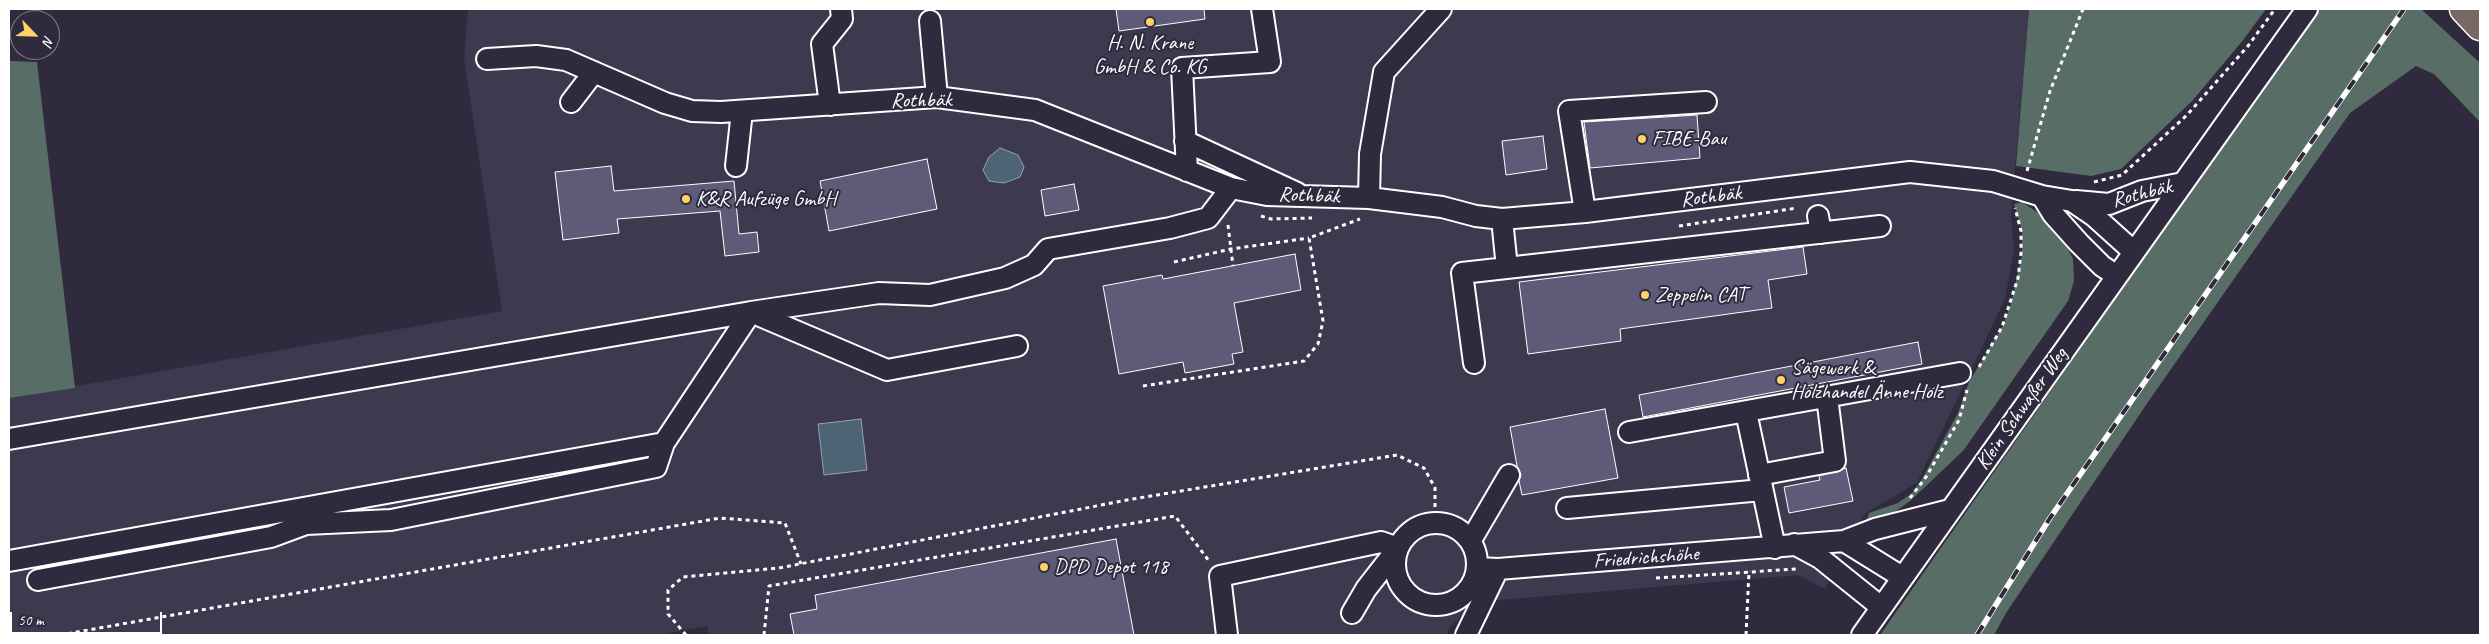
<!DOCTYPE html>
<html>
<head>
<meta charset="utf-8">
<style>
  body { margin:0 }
  #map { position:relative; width:2489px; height:644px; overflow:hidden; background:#2f2a3d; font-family:Caveat,sans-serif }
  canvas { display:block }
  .frame { position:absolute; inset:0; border:10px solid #fff; pointer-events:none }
  .north { position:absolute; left:10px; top:10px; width:50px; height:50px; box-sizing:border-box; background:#2f2a3d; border:1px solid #827f8b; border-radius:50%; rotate:114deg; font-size:14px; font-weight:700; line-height:20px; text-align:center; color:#fff }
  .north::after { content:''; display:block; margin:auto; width:18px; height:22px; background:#ffd166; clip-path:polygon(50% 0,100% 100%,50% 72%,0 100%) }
  .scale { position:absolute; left:10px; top:612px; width:152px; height:22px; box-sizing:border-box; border:2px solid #fff; border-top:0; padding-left:6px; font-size:15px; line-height:18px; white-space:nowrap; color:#fff; -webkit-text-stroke:4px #2f2a3d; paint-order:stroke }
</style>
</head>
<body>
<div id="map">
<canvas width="2489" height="644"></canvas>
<div class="frame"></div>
<div class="north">N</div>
<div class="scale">50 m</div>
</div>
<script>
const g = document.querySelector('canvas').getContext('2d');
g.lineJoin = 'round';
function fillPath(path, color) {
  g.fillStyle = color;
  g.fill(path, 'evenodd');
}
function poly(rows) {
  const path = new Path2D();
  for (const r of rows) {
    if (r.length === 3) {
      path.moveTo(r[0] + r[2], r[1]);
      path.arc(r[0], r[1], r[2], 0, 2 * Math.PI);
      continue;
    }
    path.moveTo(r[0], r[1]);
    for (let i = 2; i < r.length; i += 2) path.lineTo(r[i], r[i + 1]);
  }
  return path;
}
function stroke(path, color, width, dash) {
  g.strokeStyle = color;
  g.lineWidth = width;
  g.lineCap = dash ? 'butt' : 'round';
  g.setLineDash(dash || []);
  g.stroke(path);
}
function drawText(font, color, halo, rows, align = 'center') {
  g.font = font + ' Caveat,sans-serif';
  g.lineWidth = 4;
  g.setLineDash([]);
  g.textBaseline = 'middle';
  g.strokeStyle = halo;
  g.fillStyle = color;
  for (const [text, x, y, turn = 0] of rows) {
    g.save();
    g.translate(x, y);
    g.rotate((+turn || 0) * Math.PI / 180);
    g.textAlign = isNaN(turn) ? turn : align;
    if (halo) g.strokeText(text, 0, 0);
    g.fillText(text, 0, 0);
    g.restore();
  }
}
const built = poly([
  [468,9,2029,9,2011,214,2014,250,2005,299,1917,483,1864,514,1825,589,1798,575,1476,602,1450,627,1446,635,709,635,707,626,659,635,9,635,9,398,502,311,464,58]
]);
const green = poly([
  [2029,9,2266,9,2244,39,2193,100,2121,169,2091,176,2016,166],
  [2318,9,2421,9,2480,63,2480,122,2434,74,2416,66,2350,113,2148,402,2006,613,1994,635,1880,635],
  [9,61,37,62,75,388,9,398],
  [2022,202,2056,225,2073,259,2074,281,2068,301,1963,451,1910,501,1896,511,1876,519,1867,519,1869,513,1898,503,1912,493,1922,479,1958,413,1969,382,2002,327,2011,304,2022,255,2022,231,2014,204]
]);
const water = poly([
  [1000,148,1018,155,1024,167,1020,177,1004,183,989,181,983,170,989,157,1000,148],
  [861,419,867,470,824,475,818,424,861,419]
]);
const building = poly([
  [1116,9,1204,9,1205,19,1119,31,1116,9],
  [1697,115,1700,158,1590,168,1584,122,1697,115],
  [1543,136,1547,169,1506,175,1502,141,1543,136],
  [927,159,937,209,829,231,820,181,927,159],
  [611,166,614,191,734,181,739,234,757,232,759,252,725,256,720,211,617,219,619,233,563,240,555,172,611,166],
  [1074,184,1079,210,1045,216,1041,190,1074,184],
  [1803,247,1807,274,1768,280,1772,308,1620,329,1621,341,1528,354,1519,282,1803,247],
  [1295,254,1301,290,1234,303,1243,352,1232,354,1234,364,1185,373,1183,362,1119,374,1103,286,1162,275,1163,279,1295,254],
  [1918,342,1922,364,1643,417,1639,395,1918,342],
  [1605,409,1618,478,1522,495,1519,481,1521,475,1517,466,1510,427,1605,409],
  [1846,468,1853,501,1789,513,1784,487,1820,480,1819,476,1846,468],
  [1116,539,1134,635,794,635,790,614,817,609,815,595,1116,539]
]);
const path = poly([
  [2027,171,2050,91,2083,9],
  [2094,182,2122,175,2187,115,2248,46,2275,9],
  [1261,216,1271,219,1312,218],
  [1228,225,1233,266],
  [1679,226,1797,208],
  [1174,262,1231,249,1309,238],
  [1979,367,2002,327,2018,278,2021,253,2021,231,2015,208],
  [1143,386,1304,361,1318,344,1323,321,1309,238,1360,219],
  [1910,498,1926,477,1959,420,1967,390],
  [1656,578,1797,569],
  [60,635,720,518,785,523,801,564],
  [686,635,668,614,668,590,683,577,779,568,1127,500,1397,455,1424,468,1435,488,1435,522],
  [764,635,769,586,1175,516,1209,561],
  [1746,635,1749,571]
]);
const minor = poly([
  [930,21,937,97],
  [487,59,536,56,566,60,665,103,692,111,721,112,937,97,1035,110,1231,188,1267,195,1369,198,1442,207,1476,216,1502,219,1585,212,1910,172,1993,181,2042,196,2072,201,2094,216,2134,252],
  [571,102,594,72],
  [830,105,822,44,842,19,841,9],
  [1185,141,1297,193],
  [736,166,742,111],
  [1187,171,1182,68,1270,62,1262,9],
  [2042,196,2053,214,2079,243,2102,266,2117,276],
  [1369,198,1370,154,1384,72,1441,9],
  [2076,201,2109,204,2142,191,2183,183],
  [1585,212,1569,111,1706,102],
  [1818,216,1821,233],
  [1502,219,1507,268],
  [1474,363,1462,273,1880,226],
  [1746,412,1775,548],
  [1629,432,1960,373],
  [9,439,751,312,887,370,1017,346],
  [1759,475,1835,461,1827,397],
  [1567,508,1762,490],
  [1436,564,41],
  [1471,540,1509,475],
  [1844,541,1875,529,1950,510],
  [1794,544,1820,558,1881,607],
  [9,561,664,443],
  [1478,568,1498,569,1844,541,1902,577],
  [38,580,271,537,306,524,391,520,656,467,664,443,751,312,879,293,930,295,1005,278,1034,265,1048,249,1170,228,1208,218,1231,188],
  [1227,635,1220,576,1381,542,1398,548,1366,589,1352,613],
  [1466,635,1498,569],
  [1862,635,2307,9]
]);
const highway = poly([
  [2464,9,2480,26]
]);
const rail = poly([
  [1977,635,2050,518,2404,9]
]);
const markers = [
  [1150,22,5,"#ffd166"],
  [1642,139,5,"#ffd166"],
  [686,199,5,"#ffd166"],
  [1645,295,5,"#ffd166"],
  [1781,380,5,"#ffd166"],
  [1044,567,5,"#ffd166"]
];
const poiNames = [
  ["H. N. Krane",1150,43,"center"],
  ["GmbH & Co. KG",1150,67,"center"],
  ["FIBE-Bau",1652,139],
  ["K&R Aufzüge GmbH",696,199],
  ["Zeppelin CAT",1655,295],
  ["Sägewerk &",1791,368],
  ["Holzhandel Änne Holz",1791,392],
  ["DPD Depot 118",1054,567]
];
const streetNames = [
  ["Rothbäk",921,101,-1],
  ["Rothbäk",2142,194,-14],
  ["Rothbäk",1309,196,2],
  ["Rothbäk",1711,197,-7],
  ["Klein Schwaßer Weg",2022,409,-55],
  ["Friedrichshöhe",1646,558,-4]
];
fillPath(built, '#3d394f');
fillPath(green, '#596d67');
fillPath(water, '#4c6476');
stroke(water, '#94a2ad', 1);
fillPath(building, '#5e5b79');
stroke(building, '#fff', 1);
stroke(minor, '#fff', 24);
stroke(highway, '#fff', 31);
stroke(path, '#fff', 3, [4, 4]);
stroke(minor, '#2f2a3d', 20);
stroke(highway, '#776864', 28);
stroke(rail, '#fff', 5.5);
stroke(rail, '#2f2a3d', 4, [11]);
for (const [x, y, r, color] of markers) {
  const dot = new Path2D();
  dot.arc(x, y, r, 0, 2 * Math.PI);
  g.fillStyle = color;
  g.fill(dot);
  stroke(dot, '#2f2a3d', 2);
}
drawText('21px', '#fff', '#2f2a3d', poiNames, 'left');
drawText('21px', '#fff', '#2f2a3d', streetNames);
</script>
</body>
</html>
